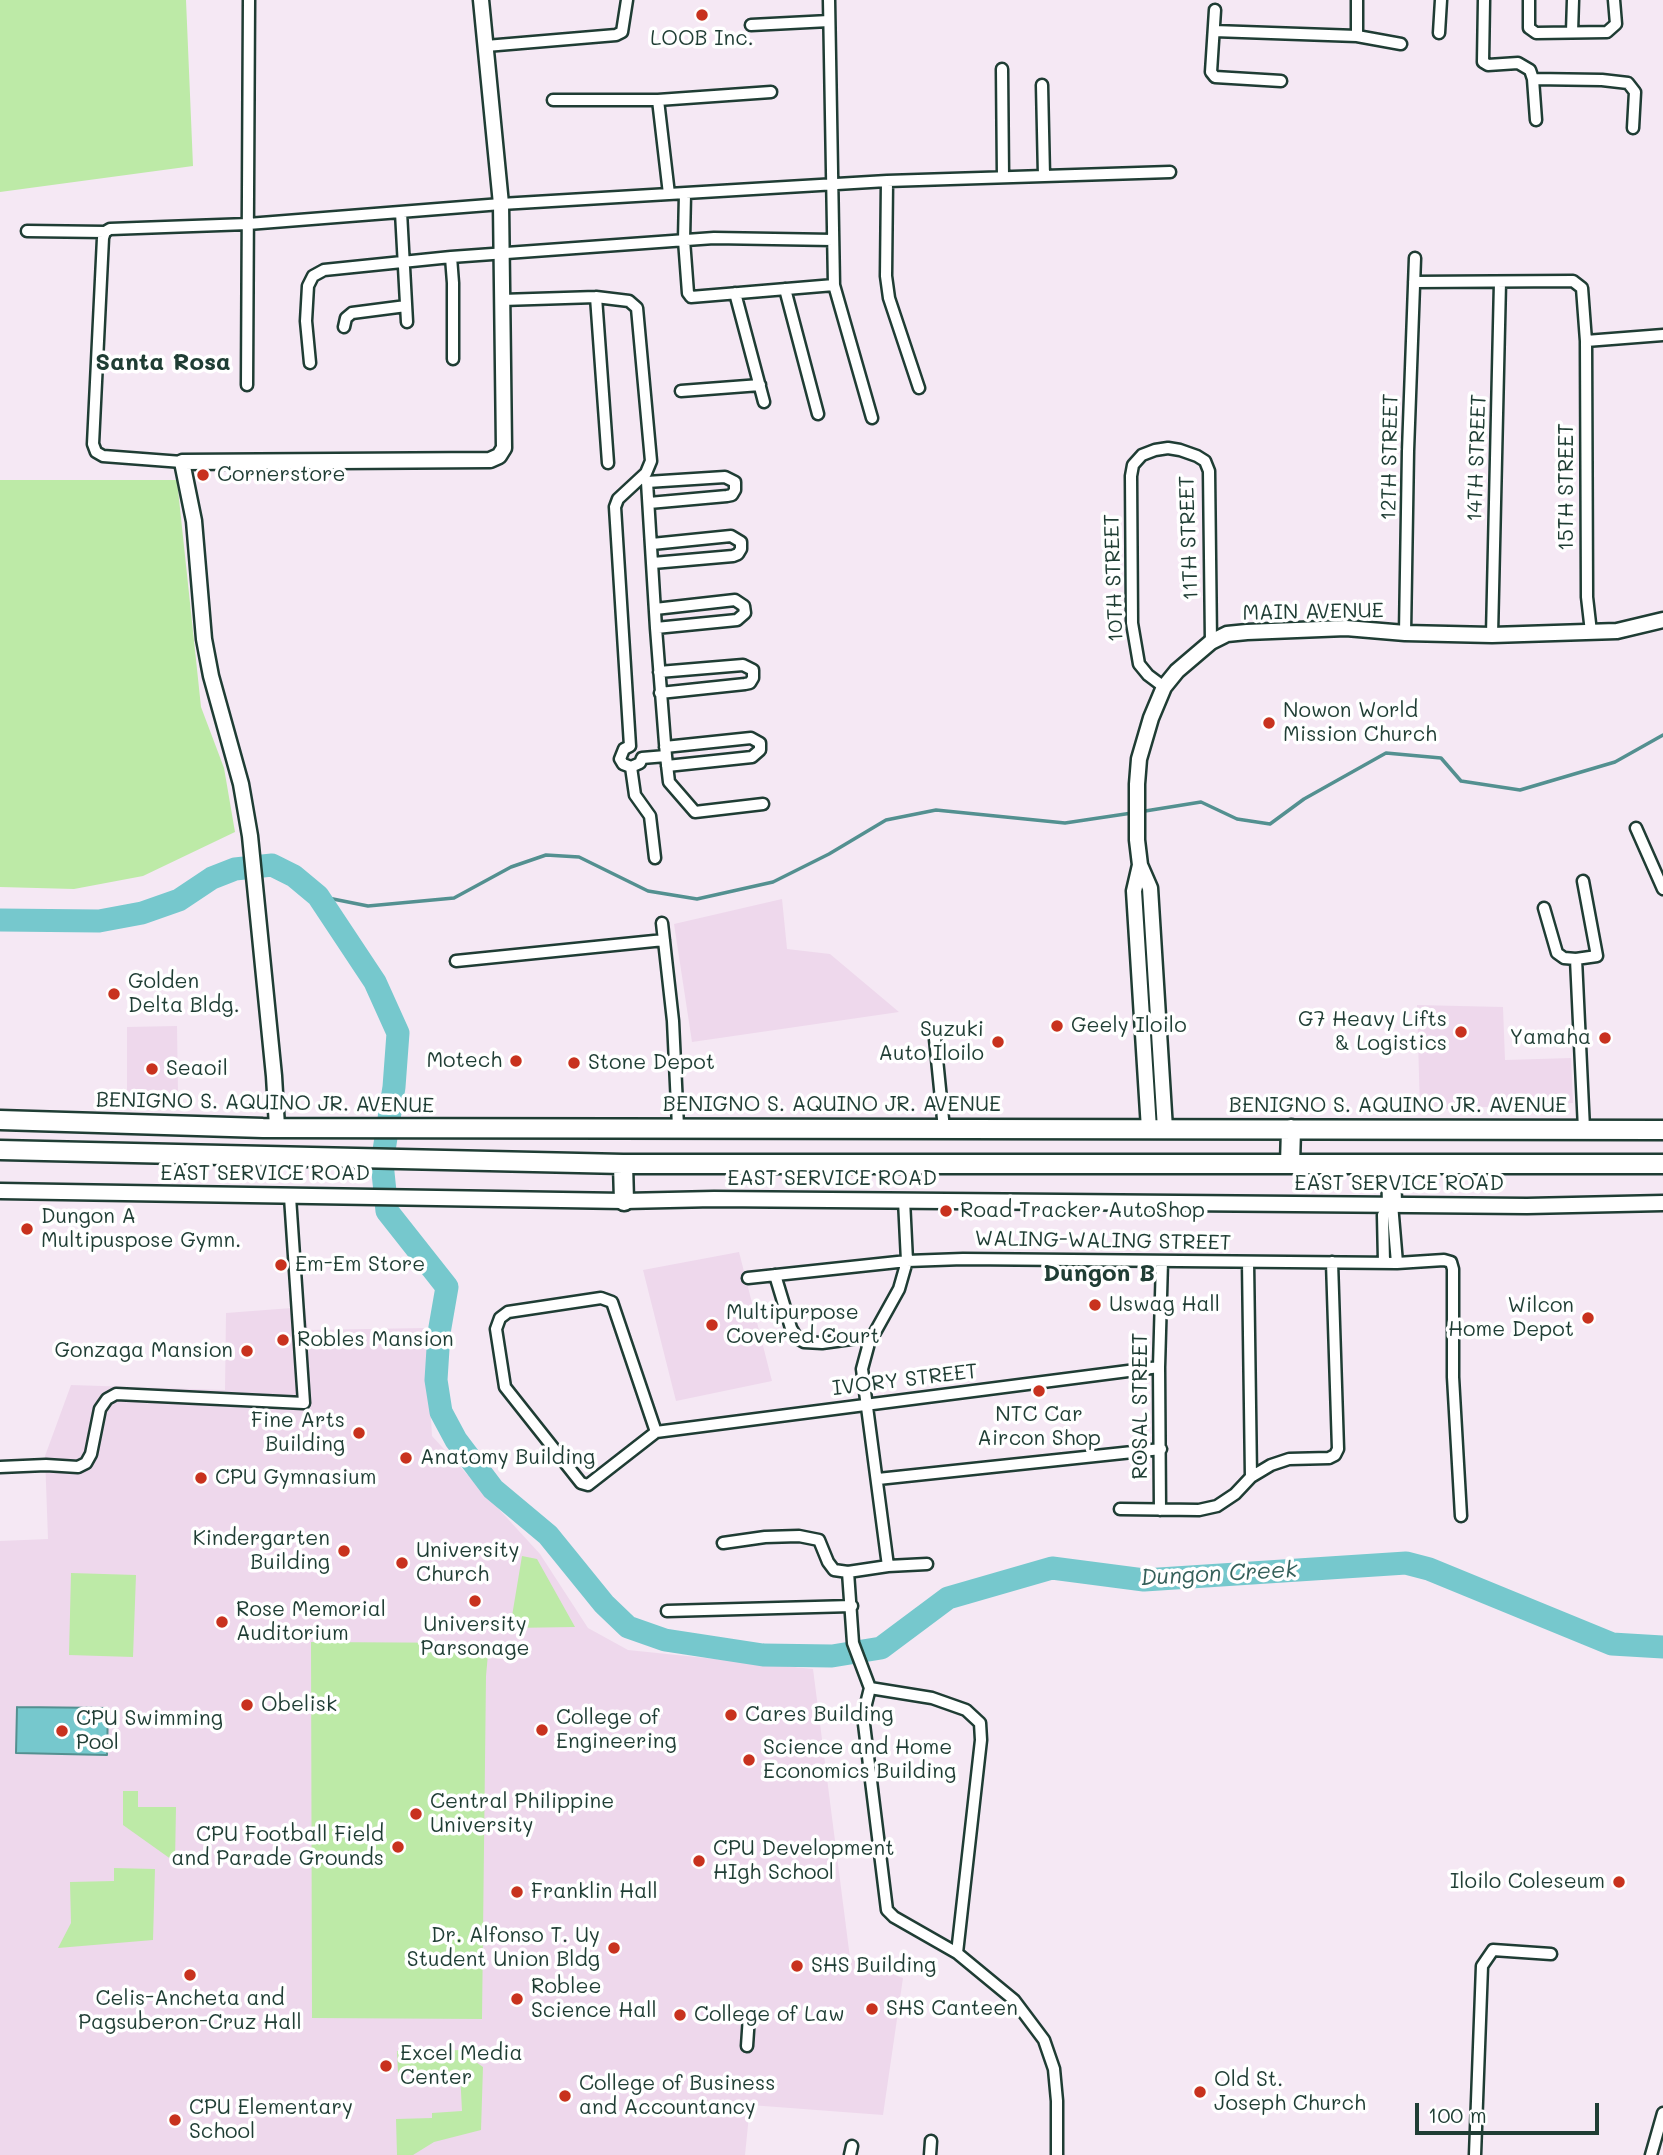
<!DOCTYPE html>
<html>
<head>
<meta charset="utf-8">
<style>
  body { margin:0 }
  #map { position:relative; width:1663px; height:2155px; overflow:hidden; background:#f5e8f4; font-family:Mali,sans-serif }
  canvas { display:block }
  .scale { position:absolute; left:1415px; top:2103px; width:184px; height:32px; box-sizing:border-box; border:4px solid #1f3d34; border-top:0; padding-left:9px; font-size:21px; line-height:24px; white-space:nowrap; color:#1f3d34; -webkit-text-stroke:5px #fff; paint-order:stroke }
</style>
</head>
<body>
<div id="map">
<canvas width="1663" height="2155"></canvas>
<div class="scale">100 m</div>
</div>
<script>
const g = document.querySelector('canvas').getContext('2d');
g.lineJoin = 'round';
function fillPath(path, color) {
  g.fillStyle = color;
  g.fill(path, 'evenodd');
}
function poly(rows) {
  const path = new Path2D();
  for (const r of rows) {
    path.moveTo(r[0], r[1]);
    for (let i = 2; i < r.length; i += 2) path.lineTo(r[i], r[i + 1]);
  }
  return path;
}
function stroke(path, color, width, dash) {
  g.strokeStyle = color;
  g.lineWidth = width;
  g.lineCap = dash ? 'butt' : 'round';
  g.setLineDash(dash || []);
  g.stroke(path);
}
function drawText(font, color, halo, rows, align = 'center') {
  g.font = font + ' Mali,sans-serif';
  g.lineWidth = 7;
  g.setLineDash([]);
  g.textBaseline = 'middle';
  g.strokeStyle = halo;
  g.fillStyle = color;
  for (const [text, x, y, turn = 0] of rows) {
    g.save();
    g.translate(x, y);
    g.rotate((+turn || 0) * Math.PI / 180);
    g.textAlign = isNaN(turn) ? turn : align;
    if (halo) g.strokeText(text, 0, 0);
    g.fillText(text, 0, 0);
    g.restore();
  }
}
const built = poly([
  [782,899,787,949,830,954,899,1012,692,1042,674,924],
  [1417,1005,1503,1007,1505,1060,1571,1058,1573,1103,1420,1110],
  [177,1026,178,1094,127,1094,127,1027],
  [739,1252,772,1381,676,1401,643,1270],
  [305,1307,308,1330,426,1328,432,1436,540,1554,588,1628,628,1650,813,1669,850,1958,903,1978,883,2115,750,2105,745,2155,0,2155,0,1541,48,1539,45,1456,71,1385,225,1390,226,1313]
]);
const green = poly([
  [0,0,186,0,193,166,0,192],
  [0,480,177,480,201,707,224,768,235,832,143,876,74,889,0,887],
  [522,1556,537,1559,575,1627,510,1628],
  [71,1573,136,1575,133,1657,69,1655],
  [311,1642,489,1643,486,1676,482,2019,312,2018],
  [123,1791,138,1791,138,1807,176,1807,175,1862,123,1825],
  [114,1868,155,1869,153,1940,58,1948,71,1923,70,1882,114,1881],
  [468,2050,476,2062,483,2067,481,2130,434,2142,413,2155,397,2155,396,2119,432,2118,432,2113,462,2111,460,2072,398,2073,397,2051]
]);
const water = poly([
  [17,1707,108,1708,107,1755,16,1753,17,1707]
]);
const stream = poly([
  [1139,812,1201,802,1237,819,1270,824,1304,799,1386,753,1441,758,1461,781,1520,790,1615,762,1663,735],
  [318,896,368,906,454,898,511,867,546,855,579,857,648,891,697,899,773,882,829,854,886,820,936,810,1065,823,1132,813]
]);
const river = poly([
  [0,920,99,921,142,913,179,900,212,878,235,869,272,865,294,876,318,896,375,982,398,1033,394,1087,382,1163,387,1211,447,1287,439,1333,436,1380,441,1412,456,1440,493,1489,548,1535,604,1604,628,1627,665,1640,763,1655,832,1656,881,1648,948,1598,1052,1568,1144,1580,1406,1563,1429,1569,1612,1644,1663,1647]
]);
const street = poly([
  [829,0,834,285,872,418],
  [1484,0,1483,62,1488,65,1518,63,1530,70,1533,79,1536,120],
  [1529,0,1529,28,1536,33,1607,32,1616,24,1614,0],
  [1215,10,1211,72,1215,77,1281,81],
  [751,25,829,21],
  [1214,31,1357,36,1357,0],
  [1572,32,1573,0],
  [1439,33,1441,0],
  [1357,36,1401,44],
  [486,46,616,35,622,32,627,0],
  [1002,69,1003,177],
  [1533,79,1602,80,1628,83,1635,92,1633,128],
  [1042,85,1044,176],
  [553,100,658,100,771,92],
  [658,100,669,194],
  [887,181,1170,172],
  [685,194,684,240,688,293,691,297,834,285],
  [401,212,407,322],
  [27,231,105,232],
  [451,257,453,283,453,359],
  [1414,282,1573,281,1582,288,1586,341,1663,335],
  [785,289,818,414],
  [735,293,764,402],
  [596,297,608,463],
  [502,300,596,297,629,301,637,308,651,461,646,473,618,499,615,507,630,746],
  [344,327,346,318,352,313,406,306],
  [1586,341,1587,597,1591,632],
  [310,363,306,321,308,286,313,276,324,270,451,257,714,238,833,240],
  [247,385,249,0],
  [681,391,760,385],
  [182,462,103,456,96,452,93,444,103,238,105,232,110,229,248,224,501,204,887,181,886,276,889,298,919,388],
  [649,503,727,496,732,495,735,490,735,482,725,477,647,482,656,628,666,756],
  [652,544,731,536,741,542,741,549,738,554,733,556,653,563],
  [655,609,735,600,744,606,745,613,737,620,656,628],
  [1405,633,1408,451,1415,258],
  [1492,635,1500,282],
  [659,672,743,665,753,670,753,678,750,683,745,684,660,693],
  [1164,687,1148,675,1139,664,1132,623,1131,476,1133,465,1142,455,1155,450,1168,448,1180,450,1197,456,1205,461,1209,471,1211,642],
  [630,746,624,749,620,759,623,764,631,767],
  [665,747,751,738,760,743,760,750,752,757,667,766],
  [631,767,640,763,642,758,666,756,669,782,695,812,763,804],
  [631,767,635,795,650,816,655,858],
  [1636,828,1663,889],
  [1544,908,1557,953,1564,958,1576,959,1584,1129],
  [662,923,673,1021,678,1127],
  [1576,959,1597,956,1583,881],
  [456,961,664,940],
  [935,1039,944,1129],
  [1392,1204,1397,1263],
  [1248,1262,1251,1477],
  [1384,1262,1383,1215,1392,1204],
  [775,1275,791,1328,797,1338,804,1342,822,1343,873,1336],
  [748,1278,907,1261,963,1259,1397,1263,1444,1260,1451,1262,1453,1269,1453,1377,1461,1516],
  [656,1432,612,1302,601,1298,508,1312,500,1318,496,1329,505,1387,581,1483,588,1485,656,1432,1159,1367],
  [0,1467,46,1465,78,1467,86,1463,91,1454,100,1409,107,1399,116,1394,304,1403,290,1197],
  [878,1479,1161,1449],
  [1120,1509,1199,1510,1217,1506,1235,1494,1251,1477,1271,1465,1289,1459,1329,1458,1335,1455,1338,1449,1332,1262],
  [1160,1510,1159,1367,1162,1261],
  [723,1543,765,1537,799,1536,819,1540,828,1562,834,1570,848,1572],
  [927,1564,888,1566,848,1572,853,1643,870,1688,863,1716,887,1910,894,1917,957,1953,1014,2000,1044,2040,1054,2069,1057,2101,1057,2155],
  [888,1566,862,1369,869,1343,899,1289,907,1261,904,1200],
  [667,1611,852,1606],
  [870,1688,932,1698,966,1710,980,1723,981,1740,957,1953],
  [747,2046,749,2016],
  [850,2155,852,2146],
  [930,2155,931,2141],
  [1475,2155,1482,1966,1493,1950,1551,1954],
  [1651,2155,1663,2113]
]);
const secondary = poly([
  [1140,865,1134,891,1149,1129],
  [277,1127,274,1076,250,836,241,784,211,676,204,639,194,521,182,462,490,460,499,456,504,448,501,204,481,0],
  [1165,1129,1150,888,1140,865,1137,840,1137,784,1139,759,1151,718,1164,687,1177,671,1211,642,1227,634,1247,632,1346,628,1405,633,1492,635,1617,631,1663,620],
  [0,1191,624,1201,714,1199,1527,1206,1663,1203]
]);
const highway = poly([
  [0,1120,263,1128,1663,1130],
  [0,1150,623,1164,1663,1164],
  [623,1164,624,1201],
  [1290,1164,1291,1129],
  [1391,1165,1392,1204]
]);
const markers = [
  [702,15,7,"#c8321e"],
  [203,475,7,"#c8321e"],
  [1269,723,7,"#c8321e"],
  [114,994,7,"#c8321e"],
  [1057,1026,7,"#c8321e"],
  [1461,1032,7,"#c8321e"],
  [1605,1038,7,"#c8321e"],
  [998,1042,7,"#c8321e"],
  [516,1061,7,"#c8321e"],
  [574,1063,7,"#c8321e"],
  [152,1069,7,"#c8321e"],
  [946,1211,7,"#c8321e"],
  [27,1229,7,"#c8321e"],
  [281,1265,7,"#c8321e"],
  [1095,1305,7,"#c8321e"],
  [1588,1318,7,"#c8321e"],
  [712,1325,7,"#c8321e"],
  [283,1340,7,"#c8321e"],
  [247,1351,7,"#c8321e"],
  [1039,1391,7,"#c8321e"],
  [359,1433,7,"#c8321e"],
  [406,1458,7,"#c8321e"],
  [201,1478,7,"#c8321e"],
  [344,1551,7,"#c8321e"],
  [402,1563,7,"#c8321e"],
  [475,1601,7,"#c8321e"],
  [222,1622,7,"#c8321e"],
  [247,1705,7,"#c8321e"],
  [731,1715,7,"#c8321e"],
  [542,1730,7,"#c8321e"],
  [62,1731,7,"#c8321e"],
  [749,1760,7,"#c8321e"],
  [416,1814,7,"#c8321e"],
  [398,1847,7,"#c8321e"],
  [699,1861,7,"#c8321e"],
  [1619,1882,7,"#c8321e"],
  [517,1892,7,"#c8321e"],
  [614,1948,7,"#c8321e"],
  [797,1966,7,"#c8321e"],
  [190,1975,7,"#c8321e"],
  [517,1999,7,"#c8321e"],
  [872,2009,7,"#c8321e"],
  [680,2015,7,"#c8321e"],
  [386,2066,7,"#c8321e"],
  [1200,2092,7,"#c8321e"],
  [565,2096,7,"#c8321e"],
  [175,2120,7,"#c8321e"]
];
const poiNames = [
  ["LOOB Inc.",702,39,"center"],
  ["Cornerstore",217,475],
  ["Nowon World",1283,711],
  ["Mission Church",1283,735],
  ["Golden",128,982],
  ["Delta Bldg.",128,1006],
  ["G7 Heavy Lifts",1447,1020,"right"],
  ["& Logistics",1447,1044,"right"],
  ["Geely Iloilo",1071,1026],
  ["Suzuki",984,1030,"right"],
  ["Auto Iloilo",984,1054,"right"],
  ["Yamaha",1591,1038,"right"],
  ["Motech",502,1061,"right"],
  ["Stone Depot",588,1063],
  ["Seaoil",166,1069],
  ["Road Tracker AutoShop",960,1211],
  ["Dungon A",41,1217],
  ["Multipuspose Gymn.",41,1241],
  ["Em-Em Store",295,1265],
  ["Uswag Hall",1109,1305],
  ["Wilcon",1574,1306,"right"],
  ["Home Depot",1574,1330,"right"],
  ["Multipurpose",726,1313],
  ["Covered Court",726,1337],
  ["Robles Mansion",297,1340],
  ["Gonzaga Mansion",233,1351,"right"],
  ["NTC Car",1039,1415,"center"],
  ["Aircon Shop",1039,1439,"center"],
  ["Fine Arts",345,1421,"right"],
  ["Building",345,1445,"right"],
  ["Anatomy Building",420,1458],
  ["CPU Gymnasium",215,1478],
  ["Kindergarten",330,1539,"right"],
  ["Building",330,1563,"right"],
  ["University",416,1551],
  ["Church",416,1575],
  ["Rose Memorial",236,1610],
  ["Auditorium",236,1634],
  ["University",475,1625,"center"],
  ["Parsonage",475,1649,"center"],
  ["Obelisk",261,1705],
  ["Cares Building",745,1715],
  ["College of",556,1718],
  ["Engineering",556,1742],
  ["CPU Swimming",76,1719],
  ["Pool",76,1743],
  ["Science and Home",763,1748],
  ["Economics Building",763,1772],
  ["Central Philippine",430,1802],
  ["University",430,1826],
  ["CPU Football Field",384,1835,"right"],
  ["and Parade Grounds",384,1859,"right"],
  ["CPU Development",713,1849],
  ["HIgh School",713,1873],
  ["Iloilo Coleseum",1605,1882,"right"],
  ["Franklin Hall",531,1892],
  ["Dr. Alfonso T. Uy",600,1936,"right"],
  ["Student Union Bldg",600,1960,"right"],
  ["SHS Building",811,1966],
  ["Roblee",531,1987],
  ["Science Hall",531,2011],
  ["Celis-Ancheta and",190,1999,"center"],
  ["Pagsuberon-Cruz Hall",190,2023,"center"],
  ["SHS Canteen",886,2009],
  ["College of Law",694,2015],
  ["Excel Media",400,2054],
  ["Center",400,2078],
  ["Old St.",1214,2080],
  ["Joseph Church",1214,2104],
  ["College of Business",579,2084],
  ["and Accountancy",579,2108],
  ["CPU Elementary",189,2108],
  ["School",189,2132]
];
const streetNames = [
  ["12TH STREET",1390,457,-89],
  ["14TH STREET",1477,458,-88],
  ["15TH STREET",1567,487,-90],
  ["11TH STREET",1189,538,-92],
  ["10TH STREET",1114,578,-92],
  ["MAIN AVENUE",1313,612,-1],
  ["BENIGNO S. AQUINO JR. AVENUE",265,1103,1],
  ["BENIGNO S. AQUINO JR. AVENUE",832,1105],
  ["BENIGNO S. AQUINO JR. AVENUE",1398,1106],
  ["EAST SERVICE ROAD",265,1174],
  ["EAST SERVICE ROAD",832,1179],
  ["EAST SERVICE ROAD",1399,1184],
  ["WALING-WALING STREET",1103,1241,1],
  ["IVORY STREET",905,1380,-7],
  ["ROSAL STREET",1141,1406,-90]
];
const waterNames = [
  ["Dungon Creek",1219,1574,-3]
];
const quarterNames = [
  ["Santa Rosa",163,363],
  ["Dungon B",1099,1274]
];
fillPath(built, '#eed8ec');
fillPath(green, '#bdeaa7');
fillPath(water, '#76c8cd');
stroke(water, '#539090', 2);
stroke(stream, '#539090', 3.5);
stroke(river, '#76c8cd', 23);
stroke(street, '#1f3d34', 15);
stroke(secondary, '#1f3d34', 19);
stroke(highway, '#1f3d34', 23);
stroke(street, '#fff', 10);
stroke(secondary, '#fff', 14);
stroke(highway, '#fff', 18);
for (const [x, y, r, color] of markers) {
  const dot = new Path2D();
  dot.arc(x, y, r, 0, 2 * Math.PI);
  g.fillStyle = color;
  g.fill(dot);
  stroke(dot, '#fff', 2.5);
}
drawText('21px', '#1f3d34', '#fff', poiNames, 'left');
drawText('21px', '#1f3d34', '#fff', streetNames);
drawText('italic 23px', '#35605a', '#fff', waterNames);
drawText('bold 24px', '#1f3d34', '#fff', quarterNames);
</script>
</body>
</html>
